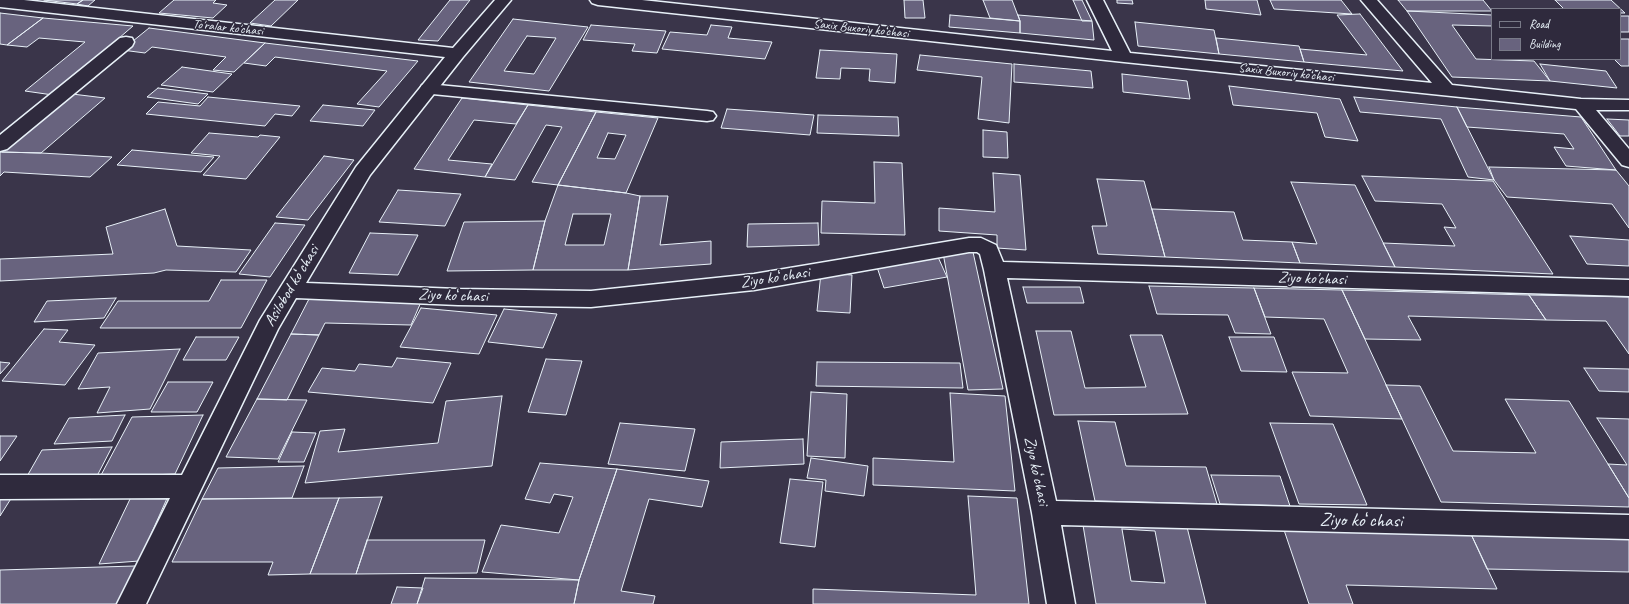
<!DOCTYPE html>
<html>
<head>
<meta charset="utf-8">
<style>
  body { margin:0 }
  #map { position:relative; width:1629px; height:604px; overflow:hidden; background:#3a354a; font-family:Caveat,sans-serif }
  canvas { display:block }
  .legend { position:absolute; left:1491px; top:8px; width:130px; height:52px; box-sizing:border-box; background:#2f2a3d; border:1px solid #797a88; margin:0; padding:5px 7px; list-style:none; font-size:12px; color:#e8f1f8 }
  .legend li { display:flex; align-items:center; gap:8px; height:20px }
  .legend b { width:20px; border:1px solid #797a88 }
</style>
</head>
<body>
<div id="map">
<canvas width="1629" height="604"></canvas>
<ul class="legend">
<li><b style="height:5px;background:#2f2a3d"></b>Road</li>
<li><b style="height:11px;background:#68637e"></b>Building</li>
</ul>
</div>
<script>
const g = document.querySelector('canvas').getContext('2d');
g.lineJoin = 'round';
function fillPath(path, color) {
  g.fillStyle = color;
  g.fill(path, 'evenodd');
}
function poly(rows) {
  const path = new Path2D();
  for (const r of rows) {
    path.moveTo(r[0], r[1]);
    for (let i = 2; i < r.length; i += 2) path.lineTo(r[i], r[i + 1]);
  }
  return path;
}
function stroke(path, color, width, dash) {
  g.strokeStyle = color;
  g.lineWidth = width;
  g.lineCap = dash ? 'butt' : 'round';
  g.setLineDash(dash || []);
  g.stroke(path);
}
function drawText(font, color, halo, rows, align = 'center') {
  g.font = font + ' Caveat,sans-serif';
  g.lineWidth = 3;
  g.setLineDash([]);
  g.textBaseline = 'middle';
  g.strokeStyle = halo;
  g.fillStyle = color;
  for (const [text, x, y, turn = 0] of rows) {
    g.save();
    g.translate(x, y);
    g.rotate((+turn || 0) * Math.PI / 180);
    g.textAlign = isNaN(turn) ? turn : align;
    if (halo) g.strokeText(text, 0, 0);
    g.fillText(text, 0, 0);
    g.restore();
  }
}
const building = poly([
  [44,0,83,0,77,4,44,0],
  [83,0,95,0,88,6,77,4,83,0],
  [174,0,216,0,213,3,227,5,213,18,159,13,174,0],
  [275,0,298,0,271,26,250,23,275,0],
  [450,0,470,0,438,41,418,40,450,0],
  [904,0,923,0,925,18,905,18,904,0],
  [983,0,1012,0,1020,21,990,18,983,0],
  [1073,0,1082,0,1092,21,1082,21,1073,0],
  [1117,0,1132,0,1133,4,1117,3,1117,0],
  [1205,0,1257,0,1261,15,1206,9,1205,0],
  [1270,0,1341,0,1352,14,1274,9,1270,0],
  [1398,0,1483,0,1492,11,1407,11,1398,0],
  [1555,0,1611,0,1625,13,1620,13,1620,9,1564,9,1555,0],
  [1407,11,1492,15,1492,26,1452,25,1476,59,1534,61,1550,81,1452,77,1407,11],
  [0,13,43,18,7,45,0,44,0,13],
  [1360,14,1403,71,1304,62,1300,49,1367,55,1337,15,1360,14],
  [950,15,1020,21,1020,33,949,27,950,15],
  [1018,15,1092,21,1094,40,1020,33,1020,21,1018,15],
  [1620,16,1629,16,1629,32,1620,32,1620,16],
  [43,18,133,26,53,95,25,91,85,42,39,38,27,47,7,45,43,18],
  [513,19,588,27,549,91,469,82,513,19],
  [527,36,556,38,534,74,504,71,527,36],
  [1135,22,1214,30,1219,54,1138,46,1135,22],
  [591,25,666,31,657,53,632,51,635,44,583,40,591,25],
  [711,25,732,27,728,38,772,42,765,59,662,49,670,32,707,35,711,25],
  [149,28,265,43,234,72,213,70,226,57,152,47,145,53,122,50,149,28],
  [1216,38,1299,46,1304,62,1219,54,1216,38],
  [1620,39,1629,39,1629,66,1621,66,1614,59,1620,59,1620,39],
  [265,43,418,61,379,107,357,104,387,71,275,57,266,66,244,63,265,43],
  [820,50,897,54,895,83,869,81,870,69,841,68,840,79,816,78,820,50],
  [920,55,1012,64,1009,123,978,119,982,77,917,70,920,55],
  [1014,64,1091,71,1093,88,1014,82,1014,64],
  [1540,64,1606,71,1617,88,1550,81,1540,64],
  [182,67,232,74,213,92,161,85,182,67],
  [1122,74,1187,81,1190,99,1123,92,1122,74],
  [1229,86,1340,99,1358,141,1325,137,1317,113,1233,105,1229,86],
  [158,88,208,94,198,104,147,97,158,88],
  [72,94,105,98,41,153,2,152,72,94],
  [208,97,300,106,292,116,275,114,265,126,146,114,158,102,200,106,208,97],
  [1354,97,1457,107,1494,180,1468,177,1441,119,1360,112,1354,97],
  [462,98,528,105,516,124,474,120,448,160,492,164,485,177,414,169,462,98],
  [323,105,375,110,363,126,310,121,323,105],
  [528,105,596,112,558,185,532,182,562,127,546,125,515,180,485,177,528,105],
  [1457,107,1581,117,1616,170,1566,166,1554,147,1574,149,1564,134,1467,127,1457,107],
  [727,109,814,115,810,135,721,128,727,109],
  [596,112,658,118,626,193,558,185,596,112],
  [608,133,626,135,615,159,597,158,608,133],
  [818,115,898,117,899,136,817,133,818,115],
  [1607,119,1629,120,1629,136,1620,136,1607,119],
  [983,130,1007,132,1008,158,983,157,983,130],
  [209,133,258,137,260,135,280,137,246,179,203,175,220,156,191,153,209,133],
  [132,150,214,157,201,172,117,165,132,150],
  [0,152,41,153,112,157,90,177,4,172,0,176,0,152],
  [324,156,354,160,308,220,276,217,324,156],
  [874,162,902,163,905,235,821,233,822,201,875,203,874,162],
  [1489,167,1616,170,1629,186,1629,228,1612,204,1507,197,1494,180,1489,167],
  [993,173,1020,175,1026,250,997,248,997,235,939,231,939,208,995,212,993,173],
  [1362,176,1493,181,1553,274,1395,267,1383,243,1455,246,1444,227,1456,228,1442,204,1375,201,1362,176],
  [1097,179,1144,181,1165,257,1098,254,1092,226,1107,226,1097,179],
  [1291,182,1355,185,1395,267,1300,263,1292,242,1317,244,1291,182],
  [558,185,626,193,640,196,628,270,533,270,545,221,558,185],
  [573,214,611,214,604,245,565,245,573,214],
  [398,190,461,194,445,226,379,222,398,190],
  [640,196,668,196,660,245,711,241,711,264,628,270,640,196],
  [165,209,177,246,251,250,236,272,166,270,154,273,0,281,0,259,113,254,106,227,165,209],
  [1152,209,1234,212,1243,240,1292,242,1300,263,1165,257,1152,209],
  [545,221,533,270,447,271,464,222,545,221],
  [275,223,305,225,270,277,239,274,275,223],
  [818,223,819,245,747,247,748,224,818,223],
  [370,233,418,235,398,275,349,273,370,233],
  [1570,236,1629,240,1629,266,1587,264,1570,236],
  [973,252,1003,389,968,390,943,253,973,252],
  [938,257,947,277,884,288,877,267,938,257],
  [821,273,852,275,850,313,817,311,821,273],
  [221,280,267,280,241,328,100,328,118,301,209,301,221,280],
  [1149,286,1254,288,1271,334,1235,333,1228,315,1157,314,1149,286],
  [1023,287,1080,287,1084,303,1027,303,1023,287],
  [1254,288,1342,290,1402,419,1310,416,1292,372,1348,373,1324,319,1265,317,1254,288],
  [1342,290,1529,295,1546,320,1408,316,1421,340,1365,339,1342,290],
  [1529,295,1629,297,1629,354,1606,321,1546,320,1529,295],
  [116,298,104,318,34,322,47,301,116,298],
  [309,299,421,302,411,325,325,323,319,335,291,334,309,299],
  [421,308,497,315,479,354,400,347,421,308],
  [504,309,557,314,543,348,488,342,504,309],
  [44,329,68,330,59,342,95,345,65,385,2,381,44,329],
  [1036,331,1071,331,1085,388,1146,387,1130,335,1162,335,1188,414,1054,415,1036,331],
  [291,334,319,335,287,400,257,399,291,334],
  [196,337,239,337,226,360,183,360,196,337],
  [1229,337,1274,337,1287,372,1241,371,1229,337],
  [180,349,150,409,97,413,110,387,78,389,98,353,180,349],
  [397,358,451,363,433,403,308,392,322,368,355,371,359,364,392,367,397,358],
  [546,359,582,361,566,415,528,412,546,359],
  [0,362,10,363,0,374,0,362],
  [817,362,960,363,963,388,816,386,817,362],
  [1584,368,1629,369,1629,392,1599,391,1584,368],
  [168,382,213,382,197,412,151,412,168,382],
  [1386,385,1420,386,1453,451,1536,453,1505,399,1569,401,1629,498,1629,507,1441,502,1386,385],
  [811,392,847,394,845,458,807,456,811,392],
  [950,393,1005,396,1015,491,873,485,873,458,954,462,950,393],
  [502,396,492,466,305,483,320,431,345,429,338,452,438,443,446,401,502,396],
  [257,399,307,400,278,459,226,457,257,399],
  [125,415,112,441,54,444,69,418,125,415],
  [203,415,175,474,100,477,132,417,203,415],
  [1597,418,1629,419,1629,498,1608,464,1627,465,1597,418],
  [1078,421,1115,422,1126,466,1206,467,1217,504,1095,501,1078,421],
  [620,423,695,429,685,471,608,464,620,423],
  [1270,423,1333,424,1367,505,1299,504,1270,423],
  [292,432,316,433,304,462,278,462,292,432],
  [0,436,17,436,0,461,0,436],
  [803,439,804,464,720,468,721,442,803,439],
  [112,447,97,476,26,478,42,450,112,447],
  [811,458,868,466,864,496,825,491,826,480,807,478,811,458],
  [540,463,617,469,579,580,482,572,501,525,559,533,573,497,554,494,550,503,525,499,540,463],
  [304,466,292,498,202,499,218,468,304,466],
  [617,469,709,481,702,507,649,499,621,591,655,596,653,604,574,604,579,580,617,469],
  [1211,475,1280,476,1290,506,1220,504,1211,475],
  [790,479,823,482,815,547,780,543,790,479],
  [169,494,139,561,99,564,131,497,169,494],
  [968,496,1017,498,1029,604,813,604,813,589,976,595,968,496],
  [0,497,12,497,0,516,0,497],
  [382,497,356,574,310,574,339,498,382,497],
  [339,498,310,574,268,575,273,562,172,562,202,499,339,498],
  [1082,519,1186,523,1206,604,1096,604,1082,519],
  [1122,529,1155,531,1165,583,1131,581,1122,529],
  [1283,527,1470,532,1497,589,1346,585,1353,604,1309,604,1283,527],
  [1470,532,1629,536,1629,572,1487,569,1470,532],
  [367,540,485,540,477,573,356,574,367,540],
  [135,566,117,604,0,604,0,570,135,566],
  [425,578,579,580,574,604,417,604,425,578],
  [397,587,423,588,417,604,391,604,397,587]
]);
const service = poly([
  [428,84,707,111,713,112,716,116,713,120,707,121,422,93,420,89,422,85,428,84]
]);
const minor = poly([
  [0,0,24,0,453,48,495,0,511,0,463,57,370,175,306,283,458,289,591,291,754,274,969,238,981,238,996,245,1003,262,1629,280,1629,296,1007,278,1056,501,1629,515,1629,539,1061,525,1075,604,1047,604,1032,513,984,270,980,254,977,252,969,252,754,290,591,307,458,305,296,298,278,329,146,604,117,604,170,498,0,499,0,475,182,475,260,320,356,167,445,57,0,7,0,0],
  [590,0,642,0,1112,51,1087,0,1103,0,1130,53,1432,83,1361,0,1377,0,1452,85,1581,99,1629,100,1629,110,1596,110,1629,149,1629,167,1622,165,1576,109,1124,62,598,5,592,3,590,0],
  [126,37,132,38,134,42,132,46,7,149,0,151,0,135,120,38,126,37]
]);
const farStreetnames = [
  ["To'ralar ko'chasi",228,28,6],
  ["Saxix Buxoriy ko‘chasi",861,29,6],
  ["Saxix Buxoriy ko‘chasi",1286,73,6]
];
const streetNames = [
  ["Ziyo koʻchasi",775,278,-9],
  ["Ziyo ko'chasi",1312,279,2],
  ["Asilobod koʻchasi",292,286,-59],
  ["Ziyo koʻchasi",453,296,2],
  ["Ziyo koʻchasi",1036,471,78]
];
const nearStreetnames = [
  ["Ziyo koʻchasi",1361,521,1]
];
fillPath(building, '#68637e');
stroke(building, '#e8f1f8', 1);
stroke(service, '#e8f1f8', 3);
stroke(minor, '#e8f1f8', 3);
fillPath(service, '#2f2a3d');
fillPath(minor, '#2f2a3d');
drawText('13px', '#e8f1f8', '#2f2a3d', farStreetnames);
drawText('16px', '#e8f1f8', '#2f2a3d', streetNames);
drawText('19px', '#e8f1f8', '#2f2a3d', nearStreetnames);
</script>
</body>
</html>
